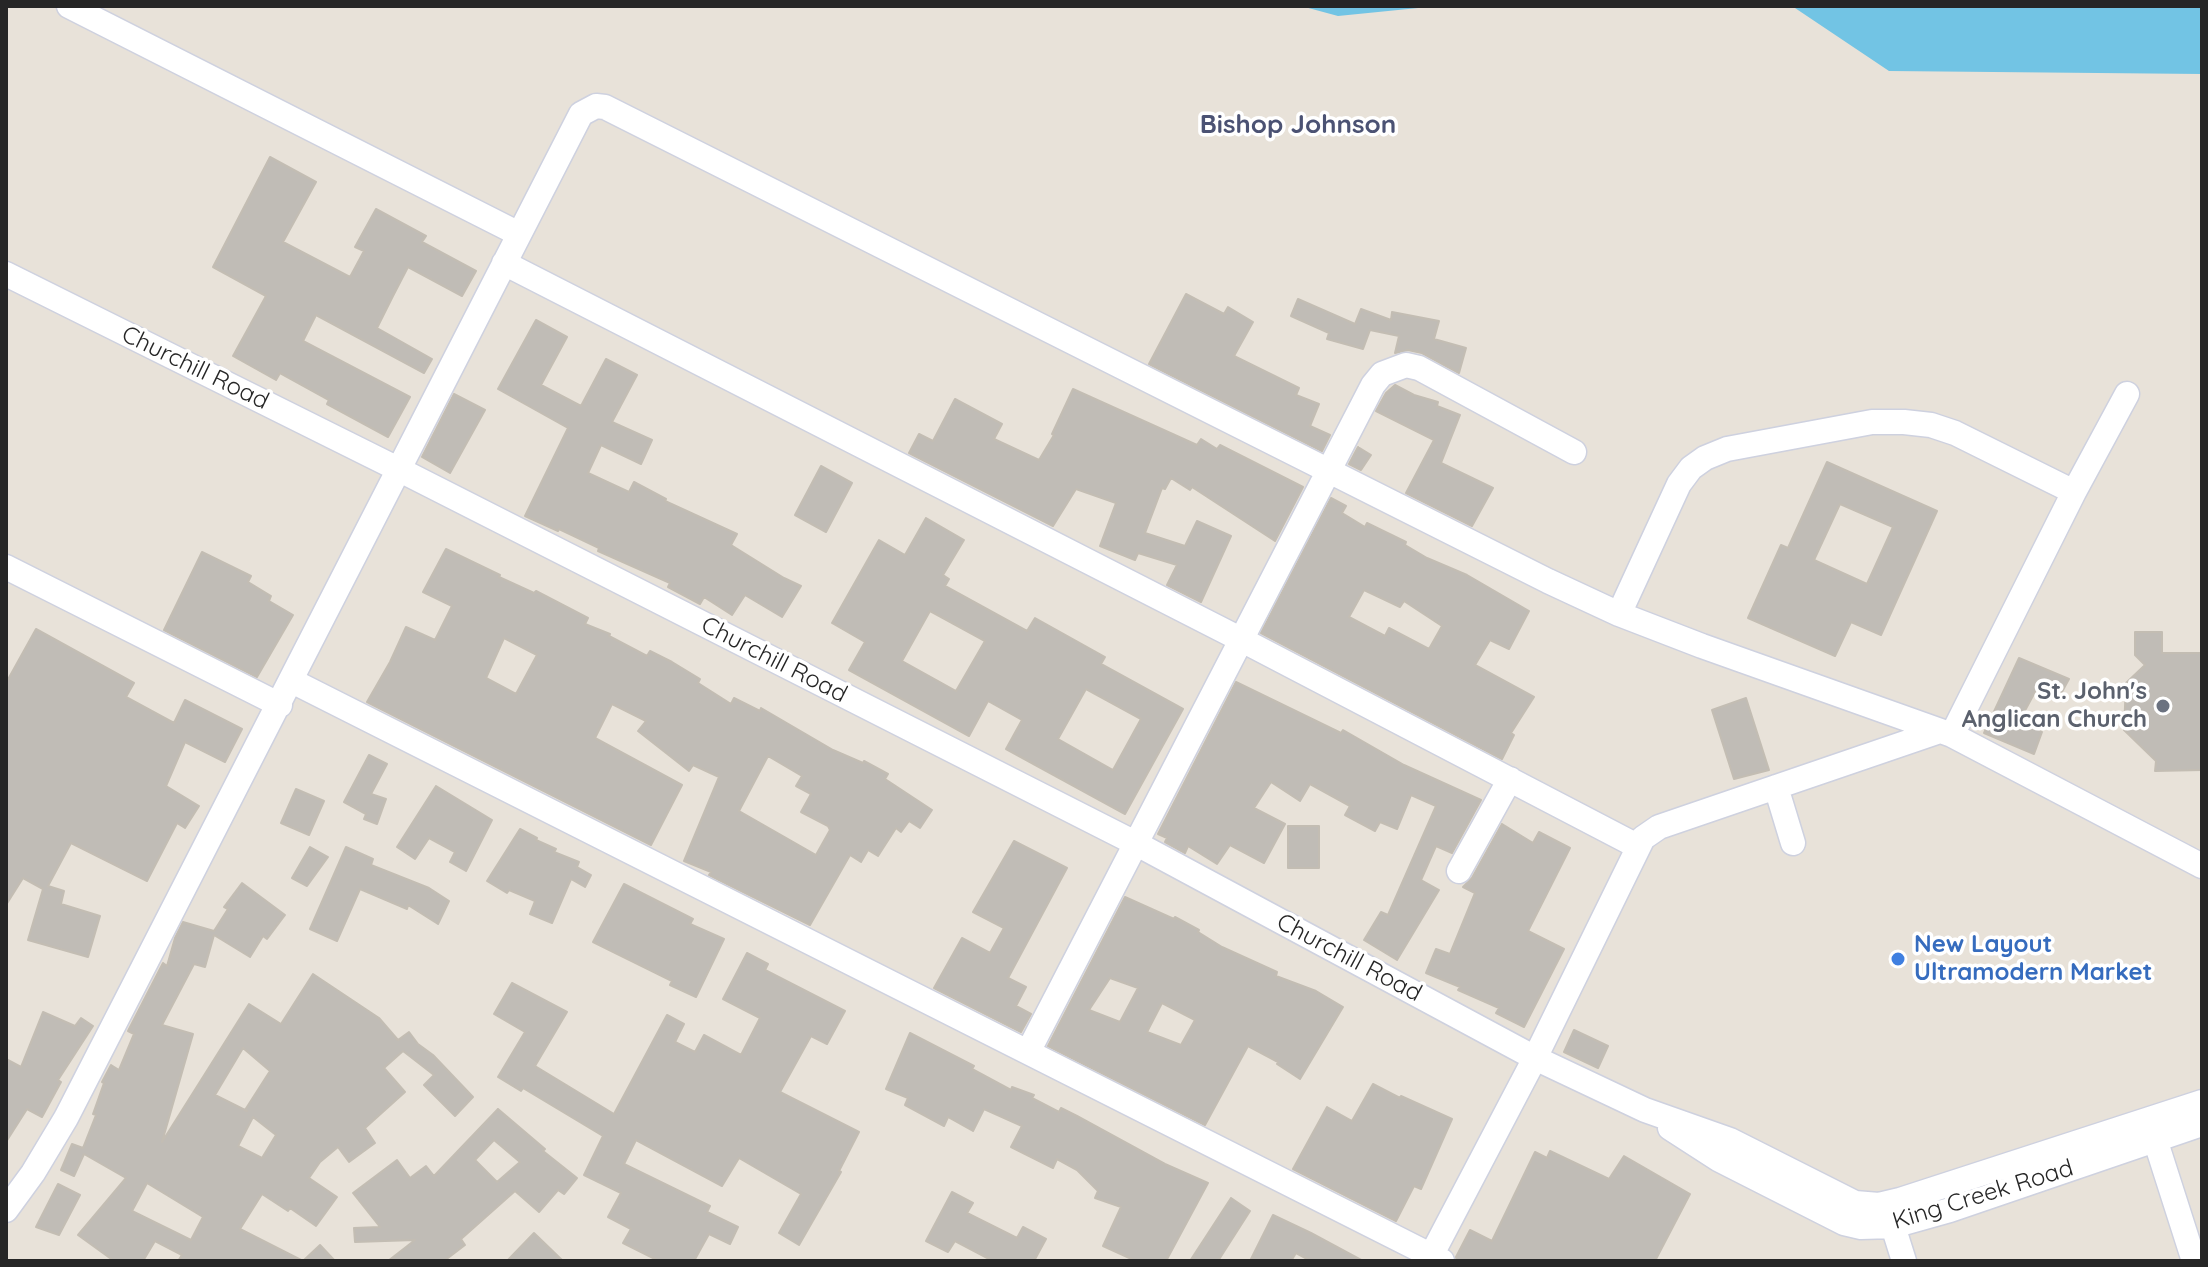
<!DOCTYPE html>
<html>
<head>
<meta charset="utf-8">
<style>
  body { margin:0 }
  #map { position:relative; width:2208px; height:1267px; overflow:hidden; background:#e8e2d9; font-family:Quicksand,sans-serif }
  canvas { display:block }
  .frame { position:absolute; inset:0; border:8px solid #262626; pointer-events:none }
</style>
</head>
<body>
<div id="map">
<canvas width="2208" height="1267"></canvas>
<div class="frame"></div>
</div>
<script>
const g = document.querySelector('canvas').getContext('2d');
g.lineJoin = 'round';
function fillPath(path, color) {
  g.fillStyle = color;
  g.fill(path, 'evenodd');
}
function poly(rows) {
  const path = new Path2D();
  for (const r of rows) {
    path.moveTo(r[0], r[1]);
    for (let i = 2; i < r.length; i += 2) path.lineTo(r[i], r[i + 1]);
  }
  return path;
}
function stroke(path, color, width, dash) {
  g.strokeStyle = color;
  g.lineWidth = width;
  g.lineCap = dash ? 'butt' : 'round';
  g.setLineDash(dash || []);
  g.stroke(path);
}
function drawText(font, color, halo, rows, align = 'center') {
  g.font = font + ' Quicksand,sans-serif';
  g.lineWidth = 7;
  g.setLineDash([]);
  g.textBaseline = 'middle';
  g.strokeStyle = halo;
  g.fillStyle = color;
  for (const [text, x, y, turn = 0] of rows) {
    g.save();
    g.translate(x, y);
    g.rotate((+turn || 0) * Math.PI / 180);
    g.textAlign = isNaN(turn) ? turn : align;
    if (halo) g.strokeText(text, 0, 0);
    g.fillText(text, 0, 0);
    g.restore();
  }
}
const water = poly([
  [1301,6,1438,6,1338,16],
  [1792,6,2202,6,2202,74,1889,71]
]);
const building = poly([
  [270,157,316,182,283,242,350,277,364,251,355,247,376,209,426,236,422,242,476,271,462,296,408,267,393,296,377,328,432,359,424,373,316,315,303,341,410,397,388,437,327,404,329,400,280,373,276,380,233,356,266,296,213,267,270,157],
  [1186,294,1224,314,1228,307,1253,322,1234,356,1299,388,1296,395,1319,404,1310,426,1330,435,1322,451,1149,364,1186,294],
  [1298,299,1355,324,1361,309,1391,320,1392,312,1439,321,1434,339,1466,348,1459,373,1422,353,1408,350,1395,353,1399,336,1370,330,1363,349,1327,339,1329,333,1291,316,1298,299],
  [536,320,567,337,541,385,581,406,606,359,637,375,612,422,652,440,641,464,601,445,588,473,629,492,634,482,666,499,665,501,737,534,731,545,784,578,801,586,782,617,745,595,732,615,704,597,700,604,668,587,670,583,598,551,599,548,559,529,558,531,525,516,568,428,498,389,536,320],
  [1395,385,1414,395,1438,402,1437,406,1460,415,1441,463,1493,488,1472,526,1406,493,1434,440,1376,411,1386,393,1395,385],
  [1073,389,1197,445,1201,439,1217,449,1220,445,1303,487,1275,541,1192,487,1190,490,1171,478,1165,489,1162,488,1145,533,1185,546,1197,521,1231,536,1201,602,1167,585,1177,565,1138,553,1135,560,1100,546,1116,503,1076,489,1053,526,909,453,919,434,933,441,955,399,1002,424,994,439,1039,460,1054,435,1052,434,1073,389],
  [454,394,485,410,450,473,422,457,454,394],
  [1358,447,1371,455,1361,470,1349,464,1358,447],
  [1827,462,1937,511,1881,635,1851,622,1835,656,1748,618,1781,545,1788,548,1827,462],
  [1840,504,1893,527,1867,584,1814,560,1840,504],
  [821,466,852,483,826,532,795,515,821,466],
  [1331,498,1346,506,1342,513,1365,527,1367,523,1406,542,1405,545,1427,558,1467,575,1529,611,1509,649,1490,640,1475,665,1534,697,1511,733,1514,735,1502,759,1261,633,1331,498],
  [1364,590,1400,607,1404,601,1442,626,1429,649,1389,628,1385,636,1349,617,1364,590],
  [926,518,964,540,943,575,949,579,945,586,1027,631,1035,618,1105,657,1101,664,1183,709,1125,814,1006,749,1022,720,988,701,969,736,849,670,865,642,832,623,879,540,905,555,926,518],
  [930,611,985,641,956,691,902,661,930,611],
  [1086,689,1141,719,1113,770,1058,739,1086,689],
  [446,549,500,575,499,577,534,593,536,591,588,618,585,624,610,634,609,636,647,656,650,651,672,662,700,679,698,683,731,704,734,698,760,711,761,708,833,750,863,763,864,761,888,774,885,779,932,810,920,828,909,821,901,832,896,828,878,856,868,850,861,862,850,855,810,925,709,875,711,872,684,861,719,777,693,765,689,771,638,731,646,721,612,704,595,738,682,785,651,845,367,702,390,662,406,627,435,640,452,606,423,592,446,549],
  [504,638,537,655,516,694,486,678,504,638],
  [768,756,802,776,796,786,811,794,801,812,828,826,830,830,816,855,739,811,768,756],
  [202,552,251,576,248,582,271,596,269,601,293,615,257,677,164,630,202,552],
  [36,629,134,683,126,697,174,723,185,700,242,729,225,762,185,742,166,786,199,806,185,828,177,823,147,881,71,843,48,886,64,891,61,904,100,916,88,957,28,940,43,889,23,878,6,905,6,683,36,629],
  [2135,632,2162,632,2162,653,2202,653,2202,770,2155,771,2156,761,2124,730,2126,683,2145,665,2135,655,2135,632],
  [2019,658,2069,679,2057,701,2035,692,2021,718,2042,732,2034,754,1984,733,2019,658],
  [1236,682,1341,733,1343,730,1404,765,1481,800,1452,853,1436,846,1421,880,1439,890,1397,960,1364,940,1381,912,1388,915,1436,806,1411,795,1397,829,1380,822,1375,831,1345,815,1350,806,1310,784,1300,801,1271,782,1254,808,1285,824,1264,863,1230,845,1217,864,1188,846,1185,853,1165,842,1167,838,1158,834,1236,682],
  [1746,698,1769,770,1734,779,1712,710,1746,698],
  [369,755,387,764,371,794,386,799,377,824,364,819,366,814,344,802,369,755],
  [436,786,492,820,466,871,450,862,455,852,429,838,415,859,397,847,436,786],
  [296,789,324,801,309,835,281,823,296,789],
  [1502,824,1533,843,1539,832,1570,848,1528,931,1564,949,1524,1027,1496,1013,1499,1008,1458,990,1460,987,1426,973,1436,949,1450,954,1475,893,1463,887,1472,878,1502,824],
  [1288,826,1319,826,1319,868,1288,868,1288,826],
  [520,829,537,838,536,840,556,849,554,852,579,862,577,867,591,875,585,887,571,879,552,923,530,914,535,901,509,890,507,893,487,881,520,829],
  [1014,841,1067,868,1008,978,1026,987,1016,1006,1031,1014,1021,1032,934,988,962,938,990,953,1004,928,973,912,1014,841],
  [310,847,328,857,307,886,292,878,310,847],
  [346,847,373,859,371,865,429,888,449,901,438,924,408,905,407,909,360,889,337,941,310,929,346,847],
  [242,883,285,915,267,939,263,936,250,957,214,935,205,967,194,964,162,1025,193,1034,162,1142,249,1004,281,1024,313,974,379,1018,398,1040,409,1032,418,1044,433,1055,473,1097,455,1116,424,1085,434,1075,403,1051,384,1068,405,1092,365,1128,375,1143,349,1162,338,1147,320,1162,309,1178,337,1197,316,1226,290,1208,288,1211,262,1194,240,1229,303,1261,320,1245,335,1261,178,1261,182,1255,155,1241,143,1261,114,1261,78,1235,126,1178,84,1154,74,1176,61,1170,72,1144,83,1148,96,1115,93,1114,104,1083,102,1082,111,1065,119,1070,134,1034,128,1031,163,963,167,966,175,938,183,922,214,931,228,909,224,907,242,883],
  [243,1048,270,1071,245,1110,247,1111,215,1095,243,1048],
  [253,1117,276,1135,262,1158,238,1146,253,1117],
  [147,1183,203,1217,191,1240,132,1211,147,1183],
  [624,884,693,919,690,924,724,939,696,997,670,985,672,981,593,942,624,884],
  [1125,897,1174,919,1175,917,1199,930,1198,932,1222,947,1277,972,1276,976,1316,991,1343,1007,1300,1079,1277,1064,1278,1062,1248,1046,1205,1125,1048,1046,1125,897],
  [1110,978,1138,988,1120,1022,1089,1010,1110,978],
  [1162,1003,1195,1020,1181,1045,1147,1032,1162,1003],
  [747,953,768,964,765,970,845,1011,827,1044,811,1036,780,1092,859,1132,839,1171,841,1172,799,1245,779,1233,801,1194,739,1158,722,1186,636,1140,624,1164,710,1206,707,1212,738,1227,730,1244,709,1234,694,1261,659,1261,623,1243,631,1229,608,1217,621,1193,584,1175,603,1136,523,1088,521,1091,498,1077,525,1032,494,1014,512,983,567,1012,535,1066,614,1114,667,1015,684,1024,675,1042,695,1052,704,1035,741,1055,760,1018,723,999,747,953],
  [43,1012,75,1026,81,1018,93,1026,58,1080,61,1082,42,1117,27,1109,6,1142,6,1059,21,1067,43,1012],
  [1574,1030,1608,1046,1598,1068,1564,1052,1574,1030],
  [910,1033,974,1066,972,1069,1011,1090,1012,1087,1034,1095,1032,1098,1059,1112,1061,1108,1077,1116,1165,1164,1208,1183,1166,1261,1136,1261,1103,1246,1121,1207,1095,1198,1098,1191,1077,1170,1057,1159,1053,1168,1011,1147,1022,1126,984,1109,973,1131,948,1117,944,1126,905,1105,908,1098,886,1089,910,1033],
  [1373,1084,1400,1098,1401,1096,1452,1119,1421,1189,1414,1186,1396,1221,1293,1169,1327,1107,1352,1121,1373,1084],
  [498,1109,545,1149,543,1151,577,1178,564,1194,558,1190,539,1212,515,1191,461,1239,465,1245,444,1261,388,1261,415,1240,355,1242,354,1228,380,1227,353,1193,397,1160,410,1178,426,1166,434,1176,498,1109],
  [494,1140,520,1162,497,1182,475,1160,494,1140],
  [1550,1151,1609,1179,1624,1156,1690,1194,1655,1261,1457,1261,1456,1257,1470,1230,1492,1241,1535,1152,1547,1158,1550,1151],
  [58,1184,80,1195,59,1235,36,1227,58,1184],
  [952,1192,973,1203,967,1213,1017,1238,1023,1227,1046,1239,1034,1261,993,1261,955,1241,948,1252,926,1241,952,1192],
  [1231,1198,1250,1211,1218,1261,1190,1261,1231,1198],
  [1273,1215,1311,1233,1363,1261,1311,1261,1296,1253,1291,1261,1250,1261,1273,1215],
  [534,1233,563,1261,507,1261,534,1233]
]);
const minor = poly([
  [69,6,519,234],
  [504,263,1242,640,1637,846],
  [6,274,400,470,1137,844,1535,1058,1645,1110,1730,1140,1855,1203,1879,1205,1900,1200,2202,1102],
  [6,567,280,705],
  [1619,614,1679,484,1691,468,1705,458,1727,449,1872,422,1904,422,1931,425,1955,433,2074,492],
  [292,681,1442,1261],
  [1952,735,2074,492,2127,394],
  [1776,787,1793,843],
  [1459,871,1510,779],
  [1028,1052,1373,385,1382,374,1406,365,1419,368,1574,452],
  [1670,1128,1718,1159,1844,1223,1861,1227,1893,1226,1950,1210,2202,1124],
  [2155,1139,2194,1261],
  [6,1210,33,1173,66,1118,581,114,596,106,605,107,1548,581,1619,614,1702,646,1952,735,2202,866],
  [1893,1226,1904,1261],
  [1431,1256,1535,1058,1643,838,1659,827,1940,731]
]);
const markers = [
  [2163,706,8,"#6b7280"],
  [1898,959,8,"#3f7fe0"]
];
const streetNames = [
  ["Churchill Road",195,368,26],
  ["Churchill Road",774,660,27],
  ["Churchill Road",1349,958,28],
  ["King Creek Road",1983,1195,-17]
];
const worshipNames = [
  ["St. John's",2147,692],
  ["Anglican Church",2147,720]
];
const shopNames = [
  ["New Layout",1914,945],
  ["Ultramodern Market",1914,973]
];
const neighbourhoodNames = [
  ["Bishop Johnson",1298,125]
];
fillPath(water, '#72c4e4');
fillPath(building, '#c0bcb6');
stroke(building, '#c3bdb3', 2);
stroke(minor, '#ced1df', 27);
stroke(minor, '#fff', 24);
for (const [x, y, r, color] of markers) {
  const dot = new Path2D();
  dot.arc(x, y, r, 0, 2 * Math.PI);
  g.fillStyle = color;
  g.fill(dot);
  stroke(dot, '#fff', 3);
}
drawText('24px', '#262626', '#fff', streetNames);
drawText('bold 24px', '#5b616d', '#fff', worshipNames, 'right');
drawText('bold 24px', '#366cbe', '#fff', shopNames, 'left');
drawText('bold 26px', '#4b5273', '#fff', neighbourhoodNames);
</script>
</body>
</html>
